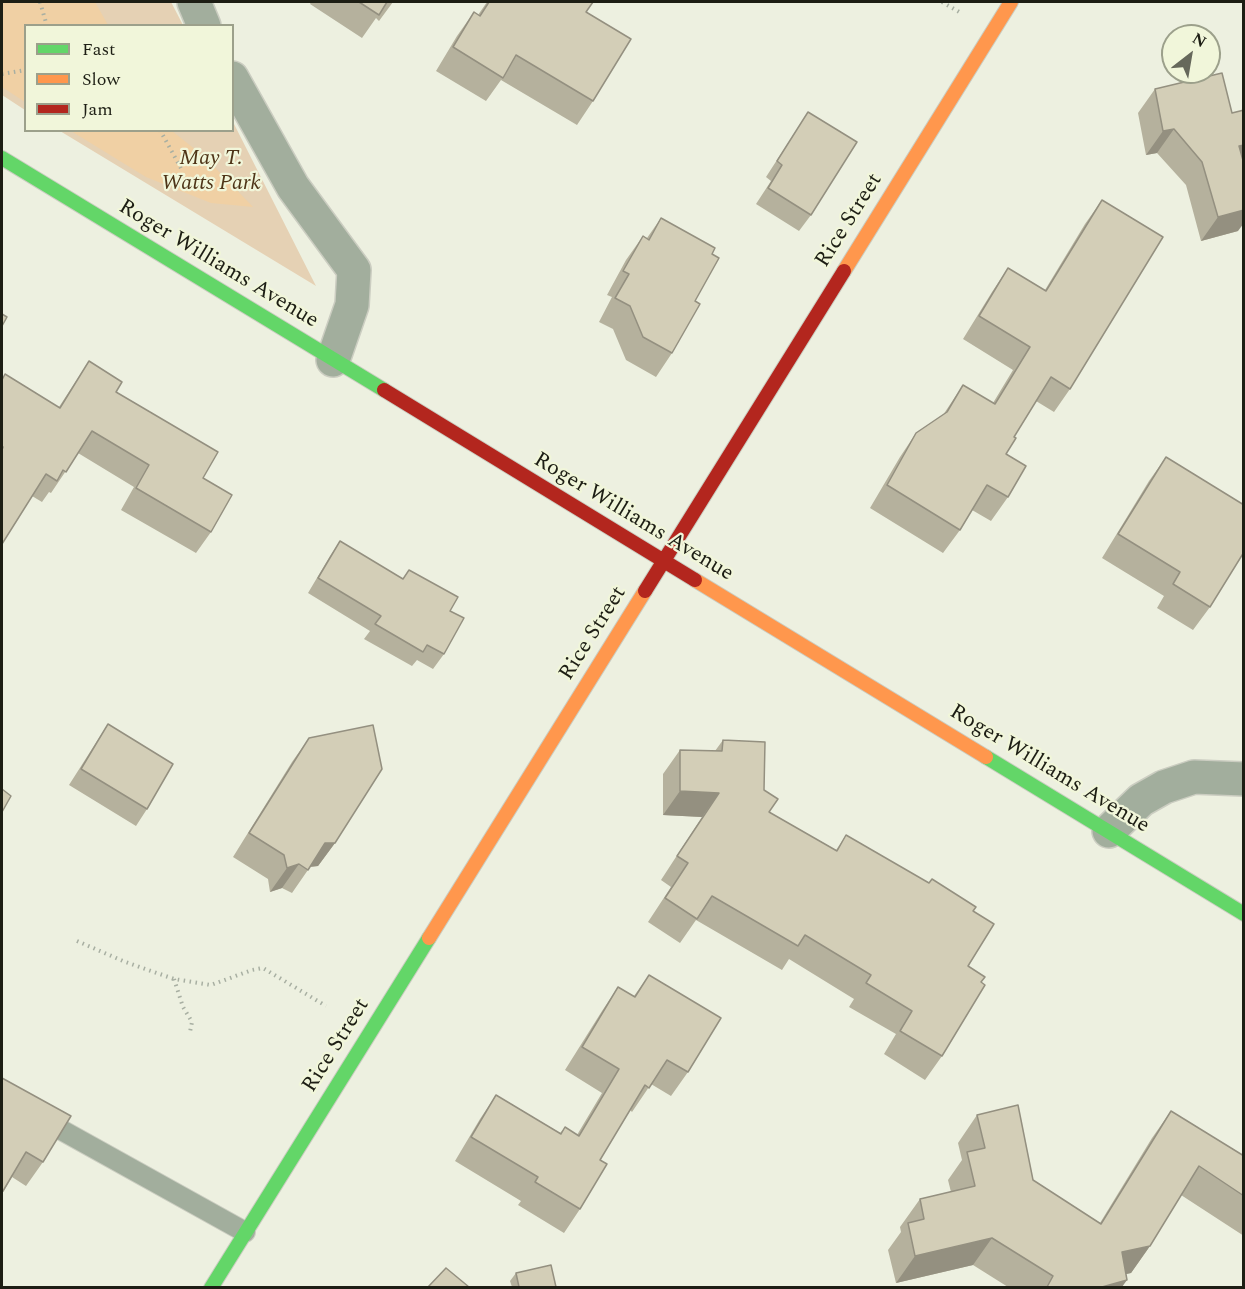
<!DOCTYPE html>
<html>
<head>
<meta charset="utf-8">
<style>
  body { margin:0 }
  #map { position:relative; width:1245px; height:1289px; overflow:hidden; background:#edf0e0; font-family:Spectral,serif }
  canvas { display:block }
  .frame { position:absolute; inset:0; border:3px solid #1d1e14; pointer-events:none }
  .legend { position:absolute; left:24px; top:24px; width:210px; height:108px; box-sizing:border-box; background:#f1f6da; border:2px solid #9ca08b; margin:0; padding:8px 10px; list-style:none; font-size:18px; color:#1d1e14 }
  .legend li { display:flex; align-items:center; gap:12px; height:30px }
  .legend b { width:30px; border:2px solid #9ca08b }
  .north { position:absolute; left:1161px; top:24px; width:60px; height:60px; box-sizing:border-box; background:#f1f6da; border:2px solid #9ca08b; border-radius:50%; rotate:31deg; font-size:16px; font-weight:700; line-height:24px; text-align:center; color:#1d1e14 }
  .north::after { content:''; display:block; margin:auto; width:21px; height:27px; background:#66685b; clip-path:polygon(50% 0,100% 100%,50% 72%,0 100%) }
</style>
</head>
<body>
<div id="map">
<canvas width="1245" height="1289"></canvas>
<div class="frame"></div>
<ul class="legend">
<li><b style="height:8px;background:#63d668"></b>Fast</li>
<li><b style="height:8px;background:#ff974d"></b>Slow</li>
<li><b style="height:8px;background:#b3261e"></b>Jam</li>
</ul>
<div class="north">N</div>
</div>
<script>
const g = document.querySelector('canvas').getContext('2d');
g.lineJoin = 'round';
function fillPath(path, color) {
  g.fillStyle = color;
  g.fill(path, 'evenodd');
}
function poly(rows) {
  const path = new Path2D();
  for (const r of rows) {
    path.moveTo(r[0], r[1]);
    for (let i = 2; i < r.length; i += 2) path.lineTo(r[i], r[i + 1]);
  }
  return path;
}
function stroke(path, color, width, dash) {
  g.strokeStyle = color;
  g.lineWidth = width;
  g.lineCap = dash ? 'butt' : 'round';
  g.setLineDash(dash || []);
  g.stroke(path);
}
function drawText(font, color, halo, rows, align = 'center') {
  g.font = font + ' Spectral,serif';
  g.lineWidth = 4.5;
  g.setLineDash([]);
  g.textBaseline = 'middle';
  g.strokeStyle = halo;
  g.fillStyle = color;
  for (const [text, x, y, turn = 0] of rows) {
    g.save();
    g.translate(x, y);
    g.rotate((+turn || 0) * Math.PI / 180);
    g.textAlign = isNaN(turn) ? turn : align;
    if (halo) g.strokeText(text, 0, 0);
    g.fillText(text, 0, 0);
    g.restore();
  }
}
const green = poly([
  [2,2,171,2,183,25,26,26,25,110,2,95],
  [233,122,316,286,60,131,232,130]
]);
const forest = poly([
  [2,2,95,2,108,25,26,26,25,102,2,87],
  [71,131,172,131,206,158,253,207,211,203,146,177]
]);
const path = poly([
  [40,2,47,26],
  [942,2,961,13],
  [2,74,26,70],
  [160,130,183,172],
  [77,941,123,961,174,979,211,985,252,970,263,968,326,1006],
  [174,979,183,1007,192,1022,190,1032]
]);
const lane = poly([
  [2,1097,245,1232]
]);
const street = poly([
  [194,2,204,26],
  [232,78,293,187,354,270,352,305,333,360],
  [1109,831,1141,800,1164,787,1194,777,1244,779]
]);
const fast = poly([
  [2,158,384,390],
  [986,757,1244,914],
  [211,1288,429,938]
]);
const slow = poly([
  [844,271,1011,2],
  [695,580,986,757],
  [429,938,645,591]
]);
const jam = poly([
  [384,390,695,580],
  [645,591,844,271]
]);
const wall = poly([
  [311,2,393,2,379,21,376,18,362,38,310,4],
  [487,2,593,2,586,12,593,101,577,125,501,80,486,101,436,71,457,36,474,12,478,15],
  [1155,89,1243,161,1238,231,1201,241,1186,185,1157,153,1146,155,1138,113],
  [808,112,811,215,799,231,756,204,771,181,766,177],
  [1102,200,1070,389,1054,412,1036,401,1014,437,1006,454,1008,497,991,521,972,510,960,530,943,553,870,508,900,457,916,433,943,415,963,385,993,403,1013,370,963,339,992,292,1008,268,1045,290,1085,224],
  [661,218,712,254,695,301,672,353,656,377,626,360,613,329,599,322,612,297,607,295,626,260,643,236,647,238],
  [89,361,116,392,203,478,211,532,196,553,121,510,134,487,78,453,51,493,49,492,42,502,32,496,2,544,2,379,59,407],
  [1166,457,1210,607,1193,630,1157,608,1164,596,1102,558,1149,481],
  [340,541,403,579,409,570,450,611,444,654,433,669,417,660,412,666,364,639,370,631,308,593,330,556],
  [108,724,147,809,136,826,69,785,97,741],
  [309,738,335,843,318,866,310,867,292,893,282,888,270,892,268,879,233,857,292,762],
  [723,740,764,790,769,812,836,850,846,835,973,911,968,966,942,1056,925,1080,884,1054,896,1034,849,1007,854,999,789,959,782,970,696,920,680,943,648,922,671,887,661,880,702,817,663,815,663,774,680,750,715,751],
  [649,975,688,1072,671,1096,651,1084,632,1112,630,1110,600,1160,580,1209,564,1233,518,1205,521,1201,455,1161,480,1119,496,1095,560,1133,565,1127,577,1135,602,1093,565,1070,602,1011,618,987,634,996],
  [2,1078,43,1162,26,1186,12,1177,2,1194],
  [1171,1111,1244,1156,1244,1236,1181,1195,1150,1246,1131,1273,1126,1274,1122,1287,1008,1287,973,1265,896,1283,888,1250,901,1232,900,1227,920,1199,951,1192,948,1180,962,1160,958,1143,977,1115,1033,1180,1100,1223,1152,1138],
  [516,1273,556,1287,512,1287,510,1281]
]);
const shadedWall = poly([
  [1174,129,1157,153,1146,155,1163,131],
  [1244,145,1244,160,1240,165,1239,146],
  [1244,210,1244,223,1238,231,1201,241,1218,217],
  [680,791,719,793,702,817,663,815],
  [325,843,335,843,318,866,308,867],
  [299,864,282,888,270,892,287,868],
  [992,1238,973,1265,896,1283,915,1256],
  [1150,1246,1131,1273,1103,1279,1122,1252],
  [1127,1280,1122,1287,1102,1287]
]);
const building = poly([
  [359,2,387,2,379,15,359,2],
  [489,2,593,2,586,12,631,39,593,101,516,55,503,78,453,47,474,12,480,16,489,2],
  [1222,73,1232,113,1244,110,1244,145,1239,146,1244,164,1244,210,1218,217,1202,162,1174,129,1163,131,1155,89,1222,73],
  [808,112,857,142,811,215,768,188,782,165,777,161,808,112],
  [1102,200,1163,237,1070,389,1051,377,1014,437,1016,438,1006,454,1026,466,1008,497,987,485,960,530,887,485,916,433,947,412,963,385,995,404,1030,347,979,316,1008,268,1046,291,1102,200],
  [661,218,715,248,712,254,719,258,695,301,700,304,672,353,643,337,630,306,615,298,629,274,623,271,643,236,649,240,661,218],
  [2,314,7,317,2,326,2,314],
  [89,361,122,382,116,392,218,452,203,478,232,495,211,532,136,488,149,465,92,431,66,472,63,470,57,481,46,474,2,544,2,450,3,447,2,446,2,380,5,374,60,408,89,361],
  [1166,457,1244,505,1244,552,1210,607,1173,584,1180,572,1118,534,1166,457],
  [340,541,403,579,409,570,458,597,450,611,464,618,444,654,427,645,423,652,375,624,381,616,318,578,340,541],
  [108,724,173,764,147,809,81,769,108,724],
  [373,725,382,769,335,843,325,843,308,870,299,864,287,868,284,855,249,833,309,738,373,725],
  [723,740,765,742,764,790,778,799,769,812,837,851,846,835,929,883,932,879,976,907,973,911,994,924,968,966,985,977,981,982,985,985,942,1056,900,1031,912,1011,866,983,871,975,805,935,798,946,712,896,697,919,665,898,688,863,677,856,719,793,680,791,680,750,722,751,723,740],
  [2,789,11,796,2,812,2,789],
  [649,975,721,1018,688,1072,667,1060,649,1088,645,1085,600,1160,607,1164,580,1209,535,1182,538,1177,471,1137,496,1095,561,1134,565,1127,579,1136,619,1069,582,1047,618,987,635,997,649,975],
  [2,1078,71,1116,43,1162,26,1152,3,1191,2,1190,2,1078],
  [1018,1105,1033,1180,1101,1224,1171,1111,1244,1156,1244,1196,1199,1166,1150,1246,1122,1252,1127,1280,1102,1287,1047,1287,1053,1276,992,1238,915,1256,908,1223,924,1219,920,1199,975,1186,967,1152,985,1148,977,1115,1018,1105],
  [551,1265,556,1287,519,1287,516,1273,551,1265],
  [446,1268,469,1287,428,1287,446,1268]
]);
const parkNames = [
  ["May T.",211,160],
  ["Watts Park",211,185]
];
const streetNames = [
  ["Rice Street",850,221,-58],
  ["Roger Williams Avenue",218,265,31],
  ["Roger Williams Avenue",633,518,31],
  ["Rice Street",594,634,-58],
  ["Roger Williams Avenue",1049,770,31],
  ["Rice Street",337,1046,-58]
];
fillPath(green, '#e5d1b4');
fillPath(forest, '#f0d0a4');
stroke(lane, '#cbcdc1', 22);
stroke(street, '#cbcdc1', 36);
stroke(fast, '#cbcdc1', 16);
stroke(slow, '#cbcdc1', 16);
stroke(jam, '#cbcdc1', 16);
stroke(path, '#a8afa2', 4, [1.5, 4.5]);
stroke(lane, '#a2ae9d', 20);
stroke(street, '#a2ae9d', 33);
stroke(fast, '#63d668', 14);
stroke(slow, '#ff974d', 14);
stroke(jam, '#b3261e', 14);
fillPath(wall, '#b5b19d');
fillPath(shadedWall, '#949080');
fillPath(building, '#d3ceb7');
stroke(building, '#949080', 1.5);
drawText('italic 22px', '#4e3417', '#f1f6da', parkNames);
drawText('22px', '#1d1e14', '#f1f6da', streetNames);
</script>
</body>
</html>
